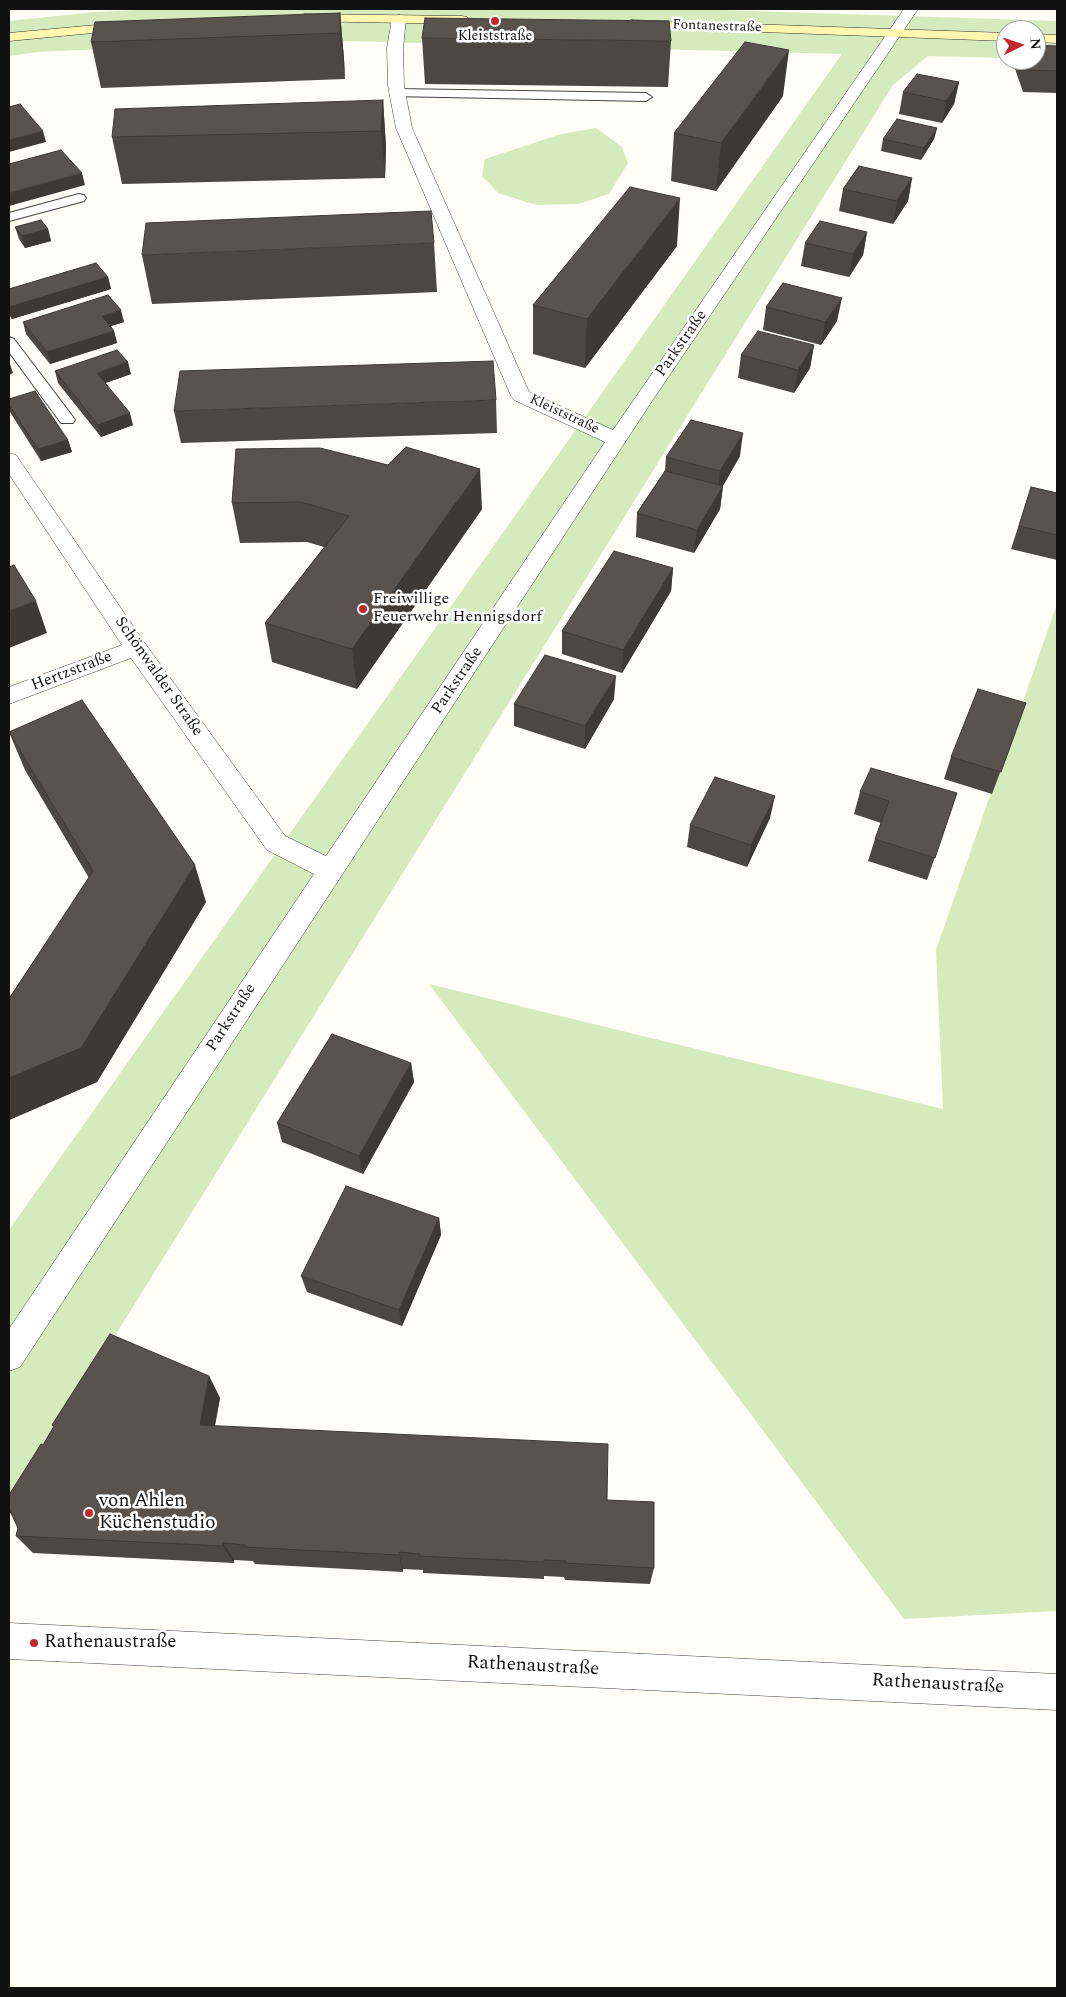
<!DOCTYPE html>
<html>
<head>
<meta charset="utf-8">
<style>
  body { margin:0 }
  #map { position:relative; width:1066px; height:1997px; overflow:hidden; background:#fffdf5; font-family:Spectral,serif }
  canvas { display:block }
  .frame { position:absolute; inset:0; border:10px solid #111; pointer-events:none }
  .north { position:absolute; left:996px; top:20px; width:50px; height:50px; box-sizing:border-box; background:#fff; border:1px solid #a0a0a0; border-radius:50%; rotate:86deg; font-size:14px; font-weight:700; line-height:20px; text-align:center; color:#111 }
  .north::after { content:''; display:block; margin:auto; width:18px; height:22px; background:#c4262e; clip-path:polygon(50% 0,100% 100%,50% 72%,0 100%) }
</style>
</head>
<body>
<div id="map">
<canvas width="1066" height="1997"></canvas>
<div class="frame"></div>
<div class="north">N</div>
</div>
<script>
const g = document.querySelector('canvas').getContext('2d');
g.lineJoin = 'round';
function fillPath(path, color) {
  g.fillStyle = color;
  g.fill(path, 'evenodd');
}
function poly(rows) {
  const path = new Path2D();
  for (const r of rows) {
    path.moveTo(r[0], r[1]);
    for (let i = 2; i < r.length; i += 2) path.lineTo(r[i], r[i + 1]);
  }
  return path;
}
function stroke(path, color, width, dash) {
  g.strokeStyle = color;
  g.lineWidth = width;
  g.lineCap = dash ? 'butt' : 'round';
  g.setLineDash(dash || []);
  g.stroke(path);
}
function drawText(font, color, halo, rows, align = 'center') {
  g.font = font + ' Spectral,serif';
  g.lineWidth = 5;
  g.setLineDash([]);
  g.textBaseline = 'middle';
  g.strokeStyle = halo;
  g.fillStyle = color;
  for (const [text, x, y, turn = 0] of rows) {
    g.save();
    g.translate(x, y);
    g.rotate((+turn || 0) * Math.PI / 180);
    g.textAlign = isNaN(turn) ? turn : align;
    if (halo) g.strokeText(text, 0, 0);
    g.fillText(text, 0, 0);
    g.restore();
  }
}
const green = poly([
  [158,9,691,9,1057,21,1057,60,1036,59,1036,30,1006,30,1006,58,928,56,893,85,9,1506,9,1230,842,54,307,40,37,52,9,56,9,21,95,12],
  [596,128,622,147,628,163,609,194,578,204,536,205,498,193,482,176,485,159,561,134],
  [1057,604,1057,1611,904,1619,429,984,943,1109,936,950]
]);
const lane = poly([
  [397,89,646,93,652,97,646,101,392,96,391,93,392,90,397,89],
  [79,194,84,195,86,198,84,201,9,221,9,213,79,194],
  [9,337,14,339,73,417,75,420,73,423,61,423,9,352,9,337]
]);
const street = poly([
  [904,9,918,9,652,401,20,1367,9,1371,9,1329,314,874,267,850,131,658,9,704,9,687,122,645,9,474,9,453,16,455,144,642,285,836,326,856,605,442,514,400,511,396,396,128,388,86,387,48,392,19,394,16,399,15,404,16,406,19,403,48,404,86,412,128,529,392,613,430,904,9],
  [9,1623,1057,1674,1057,1710,9,1659,9,1623]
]);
const secondary = poly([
  [305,14,462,16,467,17,469,20,467,23,462,24,300,21,298,18,300,15,305,14],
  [632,20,1006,33,1006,41,627,27,625,24,627,21,632,20],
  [129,22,134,23,136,26,134,29,9,41,9,33,129,22],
  [1036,34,1057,35,1057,43,1036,42,1036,34]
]);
const wall = poly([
  [340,13,344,59,345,79,101,88,91,42],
  [422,38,671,41,668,87,425,84],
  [1057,46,1057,93,1023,92,1014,66,1016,60,1036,60],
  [959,82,954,104,942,123,899,114,903,92],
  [783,96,716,191,671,181,674,133],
  [383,100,386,147,385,178,122,184,112,137],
  [937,128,934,139,921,160,881,151,883,139],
  [912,178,908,201,893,224,839,211,843,189],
  [15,227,48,229,51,241,25,248,19,239],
  [867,232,863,255,849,277,801,266,805,243],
  [434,243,437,292,152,304,142,255],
  [677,246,585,368,533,354,533,305],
  [108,277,111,289,12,319,9,315,9,289],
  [766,307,837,321,821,345,763,330],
  [23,322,124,322,110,326,114,331,117,343,50,364,26,334],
  [814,345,810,368,794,393,738,378,741,355],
  [55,371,131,374,105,383,133,425,101,437,58,383],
  [496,400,497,433,181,443,174,411],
  [9,405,68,440,72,452,41,461,10,412],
  [236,449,482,509,357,689,272,662,265,623,324,547,307,542,240,543,232,503],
  [740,456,723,486,720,509,694,553,636,537,637,513,665,471,666,457],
  [1031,487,1057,493,1057,560,1011,549],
  [673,568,671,591,622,673,562,654,562,631],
  [614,699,585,749,514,726,514,704],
  [1026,703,992,794,944,779,951,757],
  [9,732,206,902,97,1082,9,1120,9,998,89,878,25,770],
  [860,792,957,793,927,880,868,861,875,839,881,823,854,814],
  [770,818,747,867,687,847,690,825],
  [411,1063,414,1082,363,1174,282,1142,277,1123],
  [439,1218,441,1235,402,1326,307,1292,301,1276],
  [209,1376,220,1398,215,1426,607,1500,654,1568,650,1584,565,1580,564,1577,544,1576,544,1579,423,1573,423,1570,403,1569,403,1572,255,1564,253,1561,234,1560,234,1563,33,1553,16,1536,18,1528,11,1514,9,1511,9,1495,43,1445,54,1427,52,1425]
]);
const shadedWall = poly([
  [340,13,344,59,345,79,340,33],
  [789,50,783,96,716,191,721,143],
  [959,82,954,104,942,123,946,101],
  [383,100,386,147,385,178,381,131],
  [937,128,934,139,921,160,924,148],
  [43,131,46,142,9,152,9,140],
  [82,173,85,185,9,206,9,193],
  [912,178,908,201,893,224,897,201],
  [680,198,677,246,585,368,587,319],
  [48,229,51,241,25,248,22,236],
  [867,232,863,255,849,277,853,254],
  [108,277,111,289,12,319,9,307],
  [842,298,837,321,821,345,825,322],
  [121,310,124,322,105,328,102,316],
  [114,331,117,343,50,364,47,352],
  [814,345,810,368,794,393,798,370],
  [9,361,13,373,9,375],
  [128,362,131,374,100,385,97,373],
  [130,413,133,425,101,437,98,425],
  [743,433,740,456,718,494,720,471],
  [68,440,72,452,41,461,38,449],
  [480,469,482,509,357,689,352,649],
  [723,486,720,509,694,553,697,530],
  [673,568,671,591,622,673,623,650],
  [36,601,47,633,9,648,9,611],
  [616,676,614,699,585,749,585,726],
  [775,796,770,818,747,867,751,845],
  [195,865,206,902,97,1082,9,1120,9,1078],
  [411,1063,414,1082,363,1174,359,1156],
  [439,1218,441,1235,402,1326,399,1310],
  [209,1376,220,1398,211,1445,200,1425],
  [223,1543,234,1560,234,1563,223,1546],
  [399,1552,403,1569,403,1572,399,1555]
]);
const building = poly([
  [340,13,340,33,91,42,95,22,340,13],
  [425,18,669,21,671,41,422,38,425,18],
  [745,42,789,50,721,143,674,133,745,42],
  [1036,45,1057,46,1057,71,1028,70,1025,60,1036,60,1036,45],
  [917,74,959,82,946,101,903,92,917,74],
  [383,100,381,131,112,137,115,109,383,100],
  [20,104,43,131,9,140,9,107,20,104],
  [897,119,937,128,924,148,883,139,897,119],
  [61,150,82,173,9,193,9,164,61,150],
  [859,166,912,178,897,201,843,189,859,166],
  [630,187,680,198,587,319,533,305,630,187],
  [431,211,434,243,142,255,146,223,431,211],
  [41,220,48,229,22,236,15,227,41,220],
  [820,221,867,232,853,254,805,243,820,221],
  [96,263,108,277,9,307,9,289,96,263],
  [783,283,842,298,825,322,766,307,783,283],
  [108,295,121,310,102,316,114,331,47,352,23,322,108,295],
  [758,331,814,345,798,370,741,355,758,331],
  [117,350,128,362,97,373,130,413,98,425,55,371,117,350],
  [493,361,496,400,174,411,180,371,493,361],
  [35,391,68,440,38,449,9,405,9,399,35,391],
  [691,420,743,433,720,471,666,457,691,420],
  [406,447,480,469,352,649,265,623,349,516,301,502,232,503,236,449,320,448,388,465,406,447],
  [665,471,723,486,697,530,637,513,665,471],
  [1031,487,1057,493,1057,535,1019,526,1031,487],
  [614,551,673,568,623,650,562,631,614,551],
  [14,565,36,601,9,611,9,567,14,565],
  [545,655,616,676,585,726,514,704,545,655],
  [978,689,1026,703,1001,772,951,757,978,689],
  [82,700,195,865,81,1048,9,1078,9,999,93,871,9,732,82,700],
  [871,768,957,793,935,858,875,839,889,801,860,792,871,768],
  [715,777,775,796,751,845,690,825,715,777],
  [332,1034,411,1063,359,1156,277,1123,332,1034],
  [346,1186,439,1218,399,1310,301,1276,346,1186],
  [110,1334,209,1376,200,1425,608,1444,607,1500,654,1502,654,1568,566,1563,566,1561,544,1560,544,1562,419,1556,420,1554,399,1552,399,1555,245,1547,245,1545,223,1543,223,1546,16,1536,18,1528,9,1508,9,1495,41,1444,43,1445,54,1426,52,1425,110,1334]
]);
const markers = [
  [495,21,5,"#c4262e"],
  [363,609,5,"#c4262e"],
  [89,1513,5,"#c4262e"],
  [34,1643,5,"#c4262e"]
];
const farStreetnames = [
  ["Fontanestraße",717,27,2],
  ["Kleiststraße",564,415,25]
];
const farPoinames = [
  ["Kleiststraße",495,37]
];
const streetNames = [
  ["Parkstraße",682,344,-55],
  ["Hertzstraße",72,672,-21],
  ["Schönwalder Straße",158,677,55],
  ["Parkstraße",458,681,-56],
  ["Parkstraße",232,1018,-57]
];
const poiNames = [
  ["Freiwillige",373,600],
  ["Feuerwehr Hennigsdorf",373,618]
];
const nearPoinames = [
  ["von Ahlen",99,1502],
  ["Küchenstudio",99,1524],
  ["Rathenaustraße",44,1643]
];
const nearStreetnames = [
  ["Rathenaustraße",533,1667,3],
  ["Rathenaustraße",938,1685,3]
];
fillPath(green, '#d5ebbd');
stroke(lane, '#444', 2);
stroke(street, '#444', 1);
stroke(secondary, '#333', 1);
fillPath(lane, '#fff');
fillPath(street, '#fff');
fillPath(secondary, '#fff6b0');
fillPath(wall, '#4d4742');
fillPath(shadedWall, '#3f3936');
fillPath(building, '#5a524d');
stroke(building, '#3f3936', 1);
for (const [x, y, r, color] of markers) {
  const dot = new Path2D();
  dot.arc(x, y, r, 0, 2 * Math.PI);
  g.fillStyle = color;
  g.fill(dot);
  stroke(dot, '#fff', 2);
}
drawText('14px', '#111', '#fff', farStreetnames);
drawText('14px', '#111', '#fff', farPoinames);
drawText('16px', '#111', '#fff', streetNames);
drawText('16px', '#111', '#fff', poiNames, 'left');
drawText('19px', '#111', '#fff', nearPoinames, 'left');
drawText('19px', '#111', '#fff', nearStreetnames);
</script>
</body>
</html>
